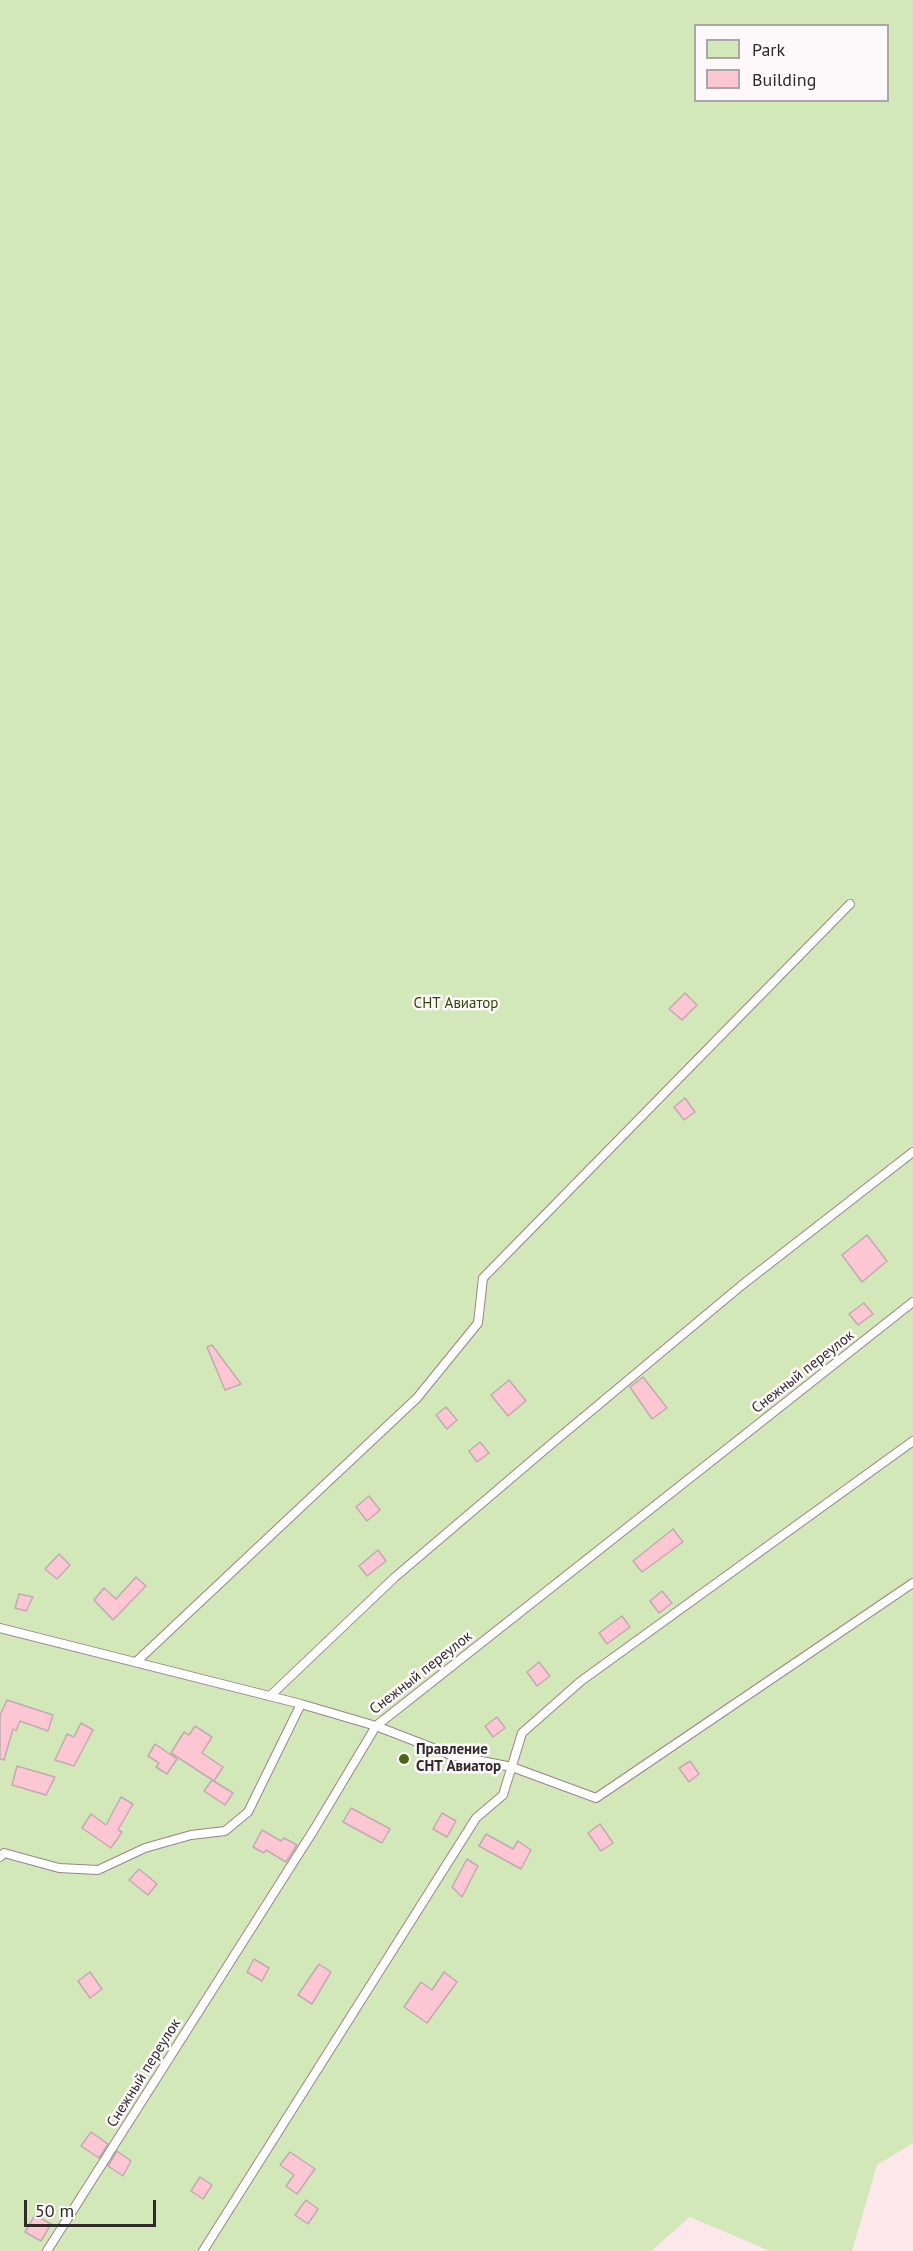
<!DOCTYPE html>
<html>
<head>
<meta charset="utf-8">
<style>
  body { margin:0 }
  #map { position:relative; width:913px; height:2251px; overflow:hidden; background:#fce7eb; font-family:"PT Sans",sans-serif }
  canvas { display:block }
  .legend { position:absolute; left:694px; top:24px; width:195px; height:78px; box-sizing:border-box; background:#fdf9fa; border:2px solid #aba6a7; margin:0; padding:8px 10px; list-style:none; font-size:18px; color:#31292a }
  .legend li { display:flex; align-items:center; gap:12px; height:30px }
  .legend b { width:30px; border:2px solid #aba6a7 }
  .scale { position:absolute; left:24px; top:2200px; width:132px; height:27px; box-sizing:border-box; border:3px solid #31292a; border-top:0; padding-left:8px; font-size:18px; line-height:21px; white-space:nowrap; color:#31292a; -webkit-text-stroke:4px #fdf9fa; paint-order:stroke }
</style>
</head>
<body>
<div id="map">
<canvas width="913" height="2251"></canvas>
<ul class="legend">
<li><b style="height:16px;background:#d3e8b9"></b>Park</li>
<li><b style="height:16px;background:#fdc6d3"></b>Building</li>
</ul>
<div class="scale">50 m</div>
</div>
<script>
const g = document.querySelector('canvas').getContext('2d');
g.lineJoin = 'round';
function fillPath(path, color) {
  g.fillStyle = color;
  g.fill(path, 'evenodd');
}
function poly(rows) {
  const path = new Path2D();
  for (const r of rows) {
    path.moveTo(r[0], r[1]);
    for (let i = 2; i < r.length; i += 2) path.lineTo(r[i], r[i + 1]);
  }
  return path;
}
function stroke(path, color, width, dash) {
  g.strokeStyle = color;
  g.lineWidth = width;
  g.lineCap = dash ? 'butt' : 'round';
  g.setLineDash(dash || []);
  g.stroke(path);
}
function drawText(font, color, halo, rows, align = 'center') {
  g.font = font + ' "PT Sans",sans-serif';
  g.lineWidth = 5;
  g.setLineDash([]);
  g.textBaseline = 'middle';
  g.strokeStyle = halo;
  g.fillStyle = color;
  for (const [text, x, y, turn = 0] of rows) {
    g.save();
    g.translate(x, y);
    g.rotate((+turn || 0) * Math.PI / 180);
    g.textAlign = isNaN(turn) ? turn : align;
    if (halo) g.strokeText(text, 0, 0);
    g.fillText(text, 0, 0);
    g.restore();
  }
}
const green = poly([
  [0,0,913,0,913,2143,877,2165,852,2251,770,2251,690,2217,651,2251,0,2251],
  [696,26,888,26,888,100,696,100]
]);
const building = poly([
  [685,993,697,1005,682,1020,669,1009,685,993],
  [685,1098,695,1112,684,1120,674,1107,685,1098],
  [867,1235,887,1261,862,1282,842,1255,867,1235],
  [864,1303,873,1314,858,1325,849,1314,864,1303],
  [212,1345,241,1384,225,1390,207,1347,212,1345],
  [643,1377,667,1408,652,1419,630,1387,643,1377],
  [509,1380,526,1401,508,1416,491,1395,509,1380],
  [446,1407,457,1420,447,1429,436,1415,446,1407],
  [480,1442,489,1453,477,1462,469,1451,480,1442],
  [369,1496,380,1510,367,1521,356,1507,369,1496],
  [673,1529,683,1542,642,1572,633,1561,673,1529],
  [378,1550,386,1561,367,1576,359,1566,378,1550],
  [59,1554,70,1565,57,1579,45,1569,59,1554],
  [136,1577,146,1586,113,1620,94,1600,104,1588,116,1599,136,1577],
  [662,1591,672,1603,659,1613,650,1601,662,1591],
  [19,1594,33,1597,26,1611,15,1608,19,1594],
  [622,1616,630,1627,607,1644,599,1633,622,1616],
  [539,1662,550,1676,537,1686,527,1672,539,1662],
  [7,1700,53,1715,48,1731,20,1721,16,1731,13,1729,4,1760,0,1759,0,1715,7,1700],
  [497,1717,505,1728,493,1737,485,1726,497,1717],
  [81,1723,93,1730,74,1766,55,1760,67,1734,74,1737,81,1723],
  [195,1726,212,1737,202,1753,223,1767,214,1781,171,1753,184,1732,189,1735,195,1726],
  [155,1744,177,1759,167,1774,156,1767,159,1763,148,1756,155,1744],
  [690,1761,699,1774,689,1782,679,1768,690,1761],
  [17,1766,55,1777,46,1795,12,1785,17,1766],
  [212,1780,233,1793,225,1805,204,1791,212,1780],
  [121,1797,133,1804,118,1830,122,1832,111,1848,82,1828,91,1814,106,1825,121,1797],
  [351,1808,390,1829,382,1843,343,1822,351,1808],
  [442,1813,456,1821,447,1837,433,1829,442,1813],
  [600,1824,613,1843,601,1851,588,1833,600,1824],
  [262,1830,281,1841,284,1838,297,1845,286,1862,266,1850,264,1853,253,1847,262,1830],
  [486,1834,513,1849,518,1841,531,1850,521,1869,479,1846,486,1834],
  [467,1859,478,1866,462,1897,452,1887,467,1859],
  [139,1869,157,1884,148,1895,129,1880,139,1869],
  [254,1959,269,1968,262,1981,247,1972,254,1959],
  [319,1964,331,1972,312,2004,298,1995,319,1964],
  [90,1972,102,1989,90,1998,78,1981,90,1972],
  [444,1972,457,1982,427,2023,404,2007,421,1982,432,1990,444,1972],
  [91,2132,108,2144,99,2158,81,2146,91,2132],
  [117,2151,131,2161,123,2176,108,2166,117,2151],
  [290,2152,315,2169,297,2194,286,2186,294,2175,280,2165,290,2152],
  [200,2177,212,2185,203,2199,191,2191,200,2177],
  [306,2200,318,2209,308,2224,295,2215,306,2200],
  [35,2215,51,2224,41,2241,25,2232,35,2215]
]);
const lane = poly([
  [0,1628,301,1704,376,1726,451,1755,512,1767,596,1798,913,1583],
  [136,1662,417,1398,478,1323,483,1278,850,904],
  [270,1696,394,1578,549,1446,742,1285,913,1152],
  [0,1857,4,1853,59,1868,98,1870,145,1848,191,1835,225,1831,248,1812,301,1704],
  [47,2251,315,1828,376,1726,913,1302],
  [203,2251,476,1818,503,1795,522,1733,581,1681,913,1441]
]);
const markers = [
  [404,1759,6,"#4a6517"]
];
const parkNames = [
  ["СНТ Авиатор",456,1004]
];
const streetNames = [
  ["Снежный переулок",803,1372,-38],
  ["Снежный переулок",421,1673,-38],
  ["Снежный переулок",144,2073,-58]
];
const poiNames = [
  ["Правление",416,1750],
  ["СНТ Авиатор",416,1767]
];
fillPath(green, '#d3e8b9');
fillPath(building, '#fdc6d3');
stroke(building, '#c0abb0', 1.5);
stroke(lane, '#988488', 10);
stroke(lane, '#fff', 8);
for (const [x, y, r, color] of markers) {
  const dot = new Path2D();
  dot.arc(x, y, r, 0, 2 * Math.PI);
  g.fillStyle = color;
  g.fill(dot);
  stroke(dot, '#fdf9fa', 2);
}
drawText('15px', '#314607', '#fdf9fa', parkNames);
drawText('15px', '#31292a', '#fdf9fa', streetNames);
drawText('bold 15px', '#31292a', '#fdf9fa', poiNames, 'left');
</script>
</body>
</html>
